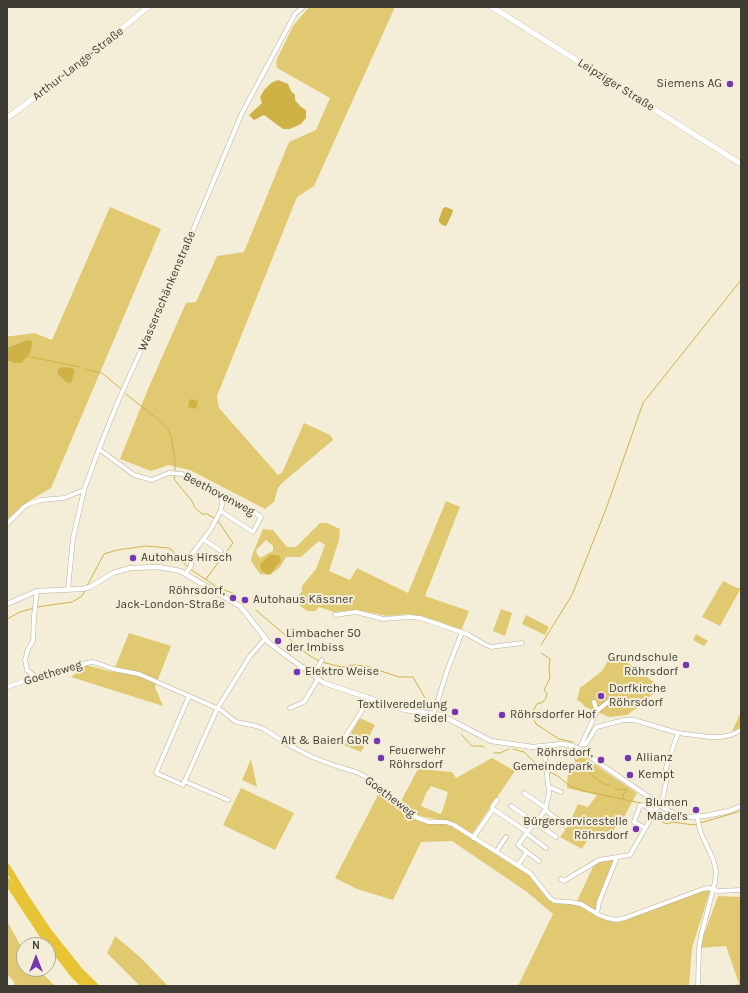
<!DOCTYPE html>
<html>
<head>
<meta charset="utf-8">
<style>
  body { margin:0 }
  #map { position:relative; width:748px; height:993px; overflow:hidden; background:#f4eed9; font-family:Karla,sans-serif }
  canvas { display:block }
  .frame { position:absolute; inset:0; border:8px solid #3f3c34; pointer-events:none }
  .north { position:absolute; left:16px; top:937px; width:40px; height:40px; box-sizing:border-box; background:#f4eed9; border:1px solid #aca797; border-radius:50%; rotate:0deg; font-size:11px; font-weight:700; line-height:16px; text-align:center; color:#3f3c34 }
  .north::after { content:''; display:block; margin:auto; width:14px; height:18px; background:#7537ad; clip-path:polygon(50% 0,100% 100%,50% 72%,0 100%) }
</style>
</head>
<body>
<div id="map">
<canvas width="748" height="993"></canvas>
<div class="frame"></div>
<div class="north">N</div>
</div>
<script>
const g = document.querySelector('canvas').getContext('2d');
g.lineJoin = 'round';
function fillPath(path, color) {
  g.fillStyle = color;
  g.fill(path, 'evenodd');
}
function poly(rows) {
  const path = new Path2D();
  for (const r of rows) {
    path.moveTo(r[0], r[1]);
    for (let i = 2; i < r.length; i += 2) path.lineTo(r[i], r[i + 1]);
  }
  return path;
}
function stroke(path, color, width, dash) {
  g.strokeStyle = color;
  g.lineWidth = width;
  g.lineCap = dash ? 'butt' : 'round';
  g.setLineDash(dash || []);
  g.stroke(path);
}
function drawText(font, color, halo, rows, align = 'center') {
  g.font = font + ' Karla,sans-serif';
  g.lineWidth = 4;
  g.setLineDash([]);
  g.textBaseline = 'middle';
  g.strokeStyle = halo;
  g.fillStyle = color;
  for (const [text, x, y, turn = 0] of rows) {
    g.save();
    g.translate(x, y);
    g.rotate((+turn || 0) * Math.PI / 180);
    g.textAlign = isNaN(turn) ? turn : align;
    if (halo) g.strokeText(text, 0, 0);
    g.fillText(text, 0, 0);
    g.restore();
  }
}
const green = poly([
  [309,7,395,7,314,186,297,197,217,396,219,408,278,475,282,473,304,423,330,435,333,440,282,483,278,488,274,502,265,509,190,470,169,465,151,471,120,459,148,389,186,303,196,302,217,256,244,252,289,142,316,130,330,98,277,68,276,61,293,26],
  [110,207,161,229,51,488,24,504,7,520,7,336,12,336,34,333,52,340],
  [446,501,460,507,425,596,469,611,461,631,438,621,410,614,387,616,358,610,334,612,319,607,315,611,307,611,297,603,299,595,302,591,302,586,316,569,325,545,319,541,301,557,286,557,280,567,270,575,260,574,251,561,252,555,263,529,273,530,287,547,296,547,320,523,327,523,340,529,339,540,329,571,350,580,357,568,408,593],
  [266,540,273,546,273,551,260,558,257,554,256,550],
  [723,581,737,588,741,588,720,626,702,617],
  [501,609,512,613,505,636,493,631],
  [526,615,549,627,545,635,522,624],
  [129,633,171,646,155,687,163,706,71,677,86,665,113,672],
  [696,634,708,641,704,646,693,640],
  [613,652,659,686,646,701,627,715,609,717,585,707,582,703,577,700,580,688,602,671],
  [741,711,741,729,732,732],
  [360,718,375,725,361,752,344,745],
  [581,755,637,793,624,817,618,814,613,824,616,826,609,839,596,832,591,834,582,849,560,837,568,826,578,804,588,807,597,795,567,788,568,770],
  [492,758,515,771,472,834,453,822,419,816,400,803,418,769,452,772,456,778],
  [431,786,448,792,442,812,440,814,421,806,427,791,428,791],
  [251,759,257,787,242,780],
  [241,788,294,813,275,850,223,825],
  [379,793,414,819,430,824,447,824,466,835,532,877,547,898,555,902,578,905,595,915,610,920,619,922,705,890,710,891,692,948,689,986,518,986,553,914,527,892,452,841,421,842,393,900,357,889,335,878],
  [614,859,598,901,596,911,577,901,593,867,599,861],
  [718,896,741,897,741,986,729,986,739,984,726,946,699,948],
  [7,921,23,950,24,969,38,969,55,986,14,986,14,982,7,974],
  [115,936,140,957,168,986,140,986,107,953]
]);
const water = poly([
  [278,80,288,84,291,91,295,95,295,100,301,107,306,110,306,118,301,124,290,129,283,129,264,115,254,120,249,115,262,103,260,97,264,90,271,83],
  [446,207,453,210,452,214,446,226,442,225,439,222,439,219,443,208],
  [31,340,32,344,30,353,21,363,15,363,7,360,7,348,25,341],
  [62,367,72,368,75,371,71,383,66,382,58,374,58,369],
  [190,399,198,401,196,409,188,407],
  [270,555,276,555,280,556,281,561,270,574,267,574,261,570,260,564]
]);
const stream = poly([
  [27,356,79,367],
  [85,369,102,373,121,389],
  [126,394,160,421,168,430,171,436,175,461,175,471],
  [175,476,174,479,192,501,195,508,202,514,207,514,216,519],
  [190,569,217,587,235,594],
  [206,579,233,543,218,521],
  [87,586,104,554,117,550,146,546,168,548,172,550,177,557,188,567],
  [37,607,72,602,82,596,85,591],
  [256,610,307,654,319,661],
  [7,619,20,612,34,608],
  [541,645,572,595,606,509,643,403,741,280],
  [541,653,550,659,549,669,550,678,544,690,547,693,546,698,543,702,537,704,531,714,536,724,559,739,573,742],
  [322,662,341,667,354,665,366,666,399,677,413,677,429,705],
  [461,734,472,746,481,746,484,747],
  [513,749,524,752,544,771],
  [573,751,575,760,599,781,610,786],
  [494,753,500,753,509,749],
  [549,772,558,776,570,786,584,791,641,803],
  [615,788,618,790,627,789,623,795,623,800],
  [656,815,662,822,668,824,672,822,694,825,697,824],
  [700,823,741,811]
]);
const minor = poly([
  [99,449,134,475,152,480,169,473,182,474,210,487,222,496,230,497,261,517,253,532,222,512,220,512,211,529,192,554,191,566,186,573],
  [220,512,222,505,222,496],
  [7,524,24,507,29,504,41,500,64,498,84,490],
  [203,539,221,551],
  [68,589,73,538,84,490,99,449,119,399,163,302,242,113,295,14,303,7],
  [335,615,356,612,383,619,410,617,420,618,467,634,484,644,491,647,522,643],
  [313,675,322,660],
  [36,677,27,670,25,660,28,649,33,641,34,616,37,591],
  [7,687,36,677,91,662,97,663,113,669,139,674,221,710,236,722,256,726,264,729,287,744,312,757,336,766,356,772,366,777,396,803,418,818,429,822,446,822,454,825,530,873,550,898,554,901,570,902,581,904,599,915,607,918,616,920,625,918,703,889,709,888,718,891,741,890],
  [189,696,156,773,183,785,217,709,250,656,265,639],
  [594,702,597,711],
  [290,708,304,702,318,679],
  [434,713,447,671,462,632],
  [343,740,370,698],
  [582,744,586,744,595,729,597,727,624,720,634,720,678,733,709,737,720,737,731,735,741,730],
  [581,745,597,711,609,701],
  [184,781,228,800],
  [549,787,561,792],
  [524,793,546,808],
  [511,806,556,837],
  [493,809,527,832],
  [545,810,566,826],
  [697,817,701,833,713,859,716,871,715,882,701,936,699,948,698,986],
  [536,823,545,810,549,793,544,747],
  [645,828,634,822,640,806,643,805,654,811],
  [526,833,546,848],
  [473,838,493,809,492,807,497,800],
  [496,852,506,837],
  [527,852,539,861],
  [518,865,527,852,518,845,535,822],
  [561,879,564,881,599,860,630,855,663,797,666,782,666,768,678,733],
  [597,914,599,902,617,857]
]);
const tertiary = poly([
  [7,604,37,591,82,589,90,587,113,573,130,568,159,567,180,571,240,606,269,643,324,683,405,710,441,715,491,741,533,747,562,744,573,746,579,749,669,811,678,815,686,817,705,816,729,811,741,806]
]);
const secondary = poly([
  [492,7,741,164],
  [7,118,69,72,148,7]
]);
const motorway = poly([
  [7,867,26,898,48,931,79,970,95,986],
  [7,881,42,934,74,975,85,986]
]);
const markers = [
  [730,84,4,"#7537ad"],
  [133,558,4,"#7537ad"],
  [233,598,4,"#7537ad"],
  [245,600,4,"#7537ad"],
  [278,641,4,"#7537ad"],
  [686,665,4,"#7537ad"],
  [297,672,4,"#7537ad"],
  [601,696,4,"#7537ad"],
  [455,712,4,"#7537ad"],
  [502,715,4,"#7537ad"],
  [377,741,4,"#7537ad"],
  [381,758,4,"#7537ad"],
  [628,758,4,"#7537ad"],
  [601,760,4,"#7537ad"],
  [630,775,4,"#7537ad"],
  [696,810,4,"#7537ad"],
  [636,829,4,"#7537ad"]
];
const streetNames = [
  ["Arthur-Lange-Straße",78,64,-38],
  ["Leipziger Straße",616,85,32],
  ["Wasserschänkenstraße",167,291,-67],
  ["Beethovenweg",219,494,28],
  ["Goetheweg",53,673,-17],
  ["Goetheweg",390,797,37]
];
const poiNames = [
  ["Siemens AG",722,84,"right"],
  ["Autohaus Hirsch",141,558],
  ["Röhrsdorf,",225,591,"right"],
  ["Jack-London-Straße",225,605,"right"],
  ["Autohaus Kässner",253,600],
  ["Limbacher 50",286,634],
  ["der Imbiss",286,648],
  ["Grundschule",678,658,"right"],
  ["Röhrsdorf",678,672,"right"],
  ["Elektro Weise",305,672],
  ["Dorfkirche",609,689],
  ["Röhrsdorf",609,703],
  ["Textilveredelung",447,705,"right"],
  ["Seidel",447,719,"right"],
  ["Röhrsdorfer Hof",510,715],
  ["Alt & Baierl GbR",369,741,"right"],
  ["Feuerwehr",389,751],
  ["Röhrsdorf",389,765],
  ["Röhrsdorf,",593,753,"right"],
  ["Gemeindepark",593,767,"right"],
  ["Allianz",636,758],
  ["Kempt",638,775],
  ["Blumen",688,803,"right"],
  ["Mädel's",688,817,"right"],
  ["Bürgerservicestelle",628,822,"right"],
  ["Röhrsdorf",628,836,"right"]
];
fillPath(green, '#e1c971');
fillPath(water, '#ceb246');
stroke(stream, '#ceb246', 1);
stroke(minor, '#b6b09c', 5);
stroke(tertiary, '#b6b09c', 5.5);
stroke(secondary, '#b6b09c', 6);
stroke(motorway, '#fff', 8);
stroke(minor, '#fff', 4);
stroke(tertiary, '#fff', 4.5);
stroke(secondary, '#fff', 5.5);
stroke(motorway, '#e7c435', 7);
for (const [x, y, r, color] of markers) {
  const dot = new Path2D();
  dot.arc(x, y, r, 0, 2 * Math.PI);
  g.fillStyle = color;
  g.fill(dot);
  stroke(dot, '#f4eed9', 1.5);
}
drawText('12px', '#3f3c34', '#f4eed9', streetNames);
drawText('12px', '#3f3c34', '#f4eed9', poiNames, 'left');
</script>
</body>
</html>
